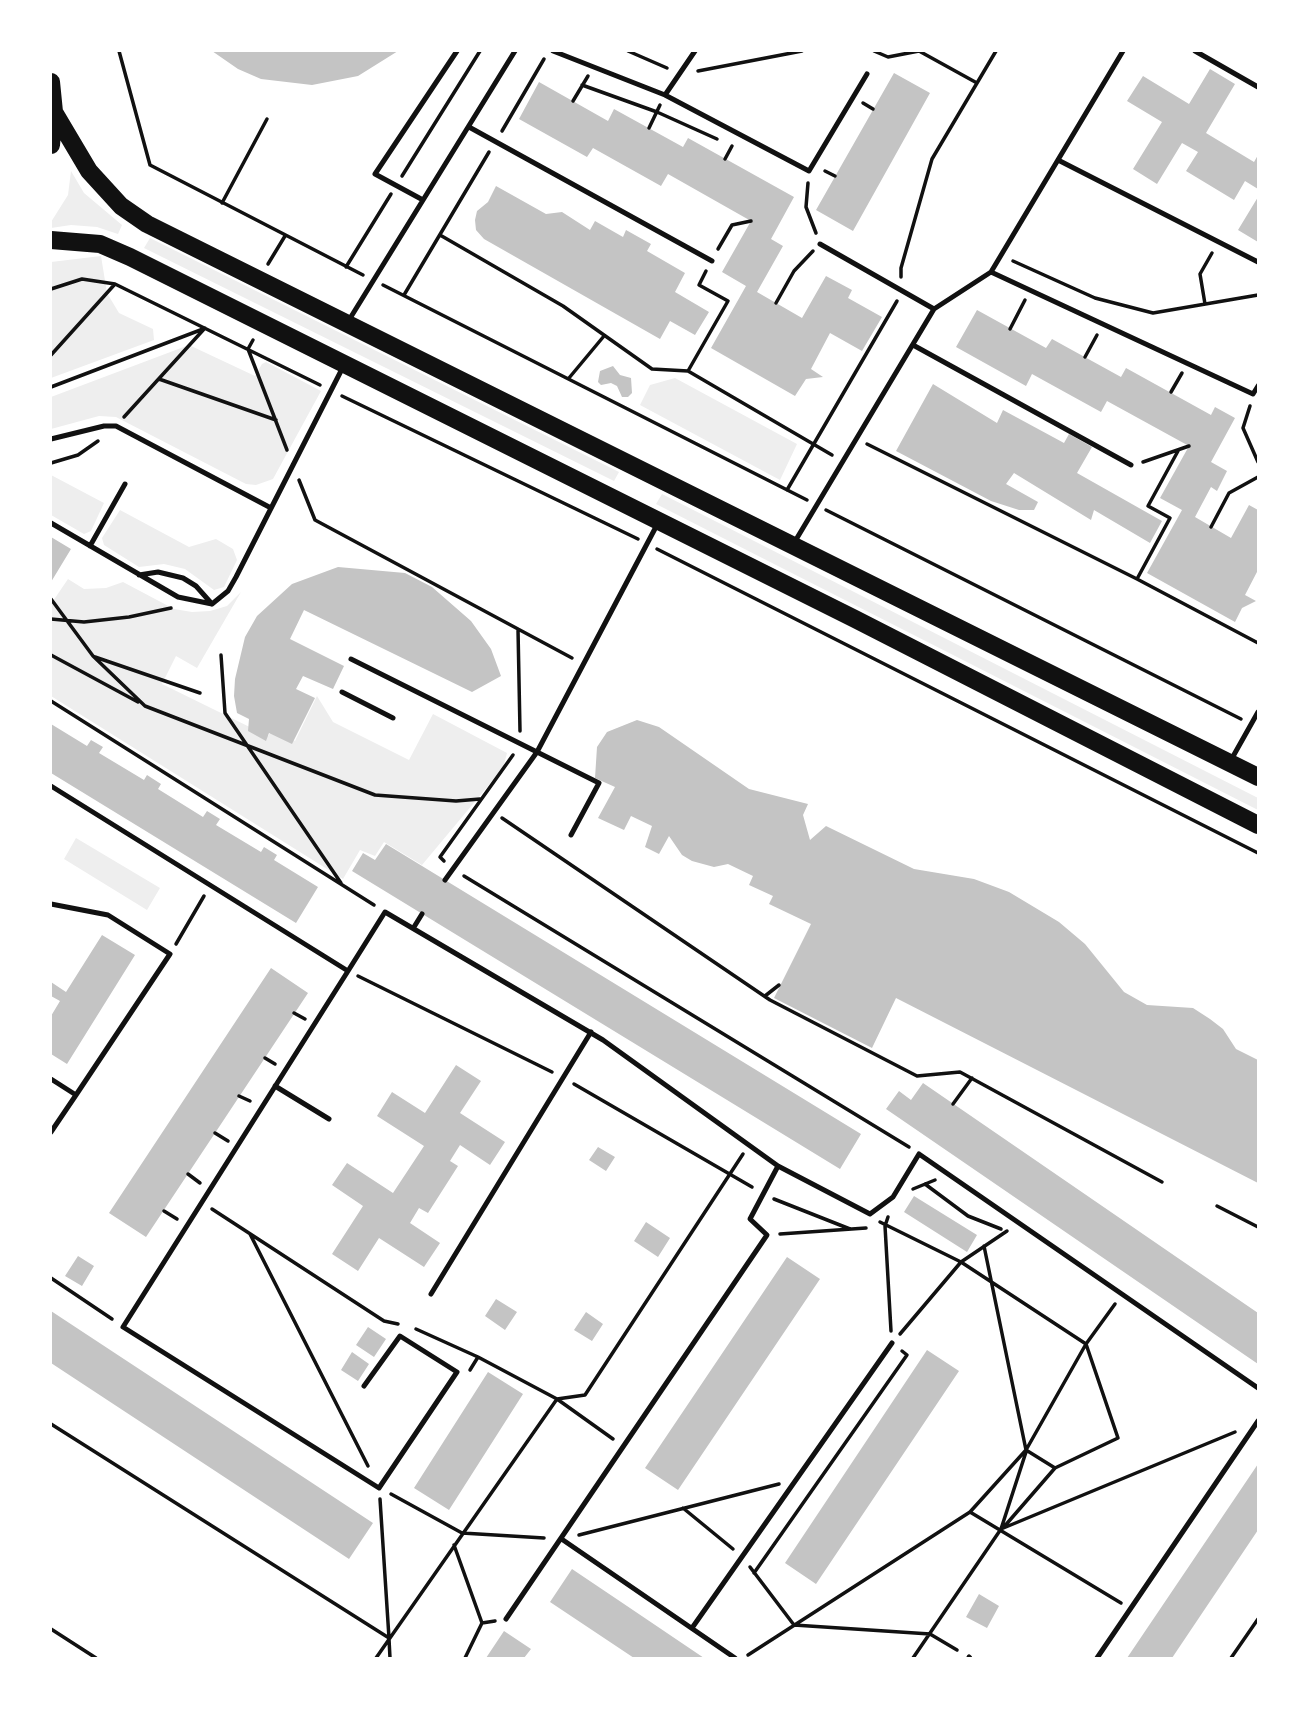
<!DOCTYPE html>
<html>
<head>
<meta charset="utf-8">
<style>
  body { margin:0 }
  #map { position:relative; width:1309px; height:1709px; overflow:hidden; background:#fff; font-family:"Noto Serif",serif }
  canvas { display:block }
  .frame { position:absolute; inset:0; border:52px solid #fff; pointer-events:none }
</style>
</head>
<body>
<div id="map">
<canvas width="1309" height="1709"></canvas>
<div class="frame"></div>
</div>
<script>
const g = document.querySelector('canvas').getContext('2d');
g.lineJoin = 'round';
function fillPath(path, color) {
  g.fillStyle = color;
  g.fill(path, 'evenodd');
}
function poly(rows) {
  const path = new Path2D();
  for (const r of rows) {
    path.moveTo(r[0], r[1]);
    for (let i = 2; i < r.length; i += 2) path.lineTo(r[i], r[i + 1]);
  }
  return path;
}
function stroke(path, color, width, dash) {
  g.strokeStyle = color;
  g.lineWidth = width;
  g.lineCap = dash ? 'butt' : 'round';
  g.setLineDash(dash || []);
  g.stroke(path);
}
const green = poly([
  [71,171,84,193,122,225,118,234,97,227,71,225,51,228,51,222,68,195],
  [150,238,619,472,614,481,144,248],
  [101,256,107,293,119,313,153,329,154,340,51,378,51,262],
  [189,345,255,376,262,364,266,362,321,391,273,479,256,485,246,484,116,417,99,416,51,429,51,397],
  [675,378,797,444,780,480,640,405,650,385],
  [51,475,104,503,91,531,84,534,51,515],
  [662,494,1258,798,1258,810,656,504],
  [120,510,189,547,216,539,233,549,237,560,224,587,214,590,185,569,164,564,139,567,104,545,102,538],
  [68,579,84,589,106,588,123,582,174,609,192,612,210,611,227,606,241,592,197,668,176,656,162,684,268,736,272,730,295,741,317,696,333,722,409,760,433,714,507,753,503,768,422,865,384,842,375,856,360,850,343,879,51,696,51,604],
  [76,838,160,888,147,910,64,859]
]);
const building = poly([
  [212,51,398,51,358,76,312,85,261,79,238,69],
  [1210,69,1235,84,1206,133,1254,162,1258,155,1258,189,1245,181,1234,200,1186,171,1198,152,1182,143,1157,184,1133,169,1162,122,1127,101,1143,76,1189,104],
  [894,73,930,93,853,231,816,210],
  [539,82,608,121,614,109,683,147,688,138,794,197,771,239,783,246,757,292,802,318,826,276,852,290,848,298,882,317,862,351,830,333,811,369,823,377,806,379,795,396,711,348,746,286,722,272,751,221,668,174,661,186,593,148,587,157,519,119],
  [496,186,546,214,562,212,590,230,595,221,623,237,626,230,651,244,647,251,685,273,675,292,709,312,695,335,670,321,660,339,484,239,476,230,475,220,477,211,488,202],
  [1258,197,1258,242,1238,230],
  [977,310,1046,348,1052,339,1121,377,1126,368,1211,415,1215,407,1235,418,1211,462,1227,471,1217,491,1211,487,1195,517,1231,538,1249,505,1258,510,1258,570,1245,595,1256,601,1242,608,1235,622,1147,573,1182,510,1160,498,1189,446,1107,401,1101,412,1032,374,1026,386,956,347],
  [613,366,620,375,631,378,632,393,628,397,622,397,617,386,611,383,601,385,598,382,600,371],
  [933,384,997,423,1003,410,1064,443,1069,434,1092,447,1077,473,1162,521,1150,543,1094,510,1091,520,1014,473,1006,484,1038,502,1034,510,1019,510,991,501,896,451],
  [51,537,71,549,51,582],
  [338,567,405,573,432,587,471,621,491,649,501,676,472,692,304,610,290,639,344,666,333,689,303,676,296,689,315,698,292,744,269,733,266,741,248,731,249,719,237,713,234,696,235,679,245,637,257,616,292,584],
  [637,720,659,727,749,789,808,804,803,815,810,840,826,826,914,869,974,879,1009,892,1059,922,1085,944,1124,992,1147,1005,1193,1008,1210,1019,1223,1029,1236,1049,1258,1060,1258,1183,896,998,872,1048,774,998,811,924,769,904,773,896,749,885,753,876,728,864,714,867,692,861,682,855,669,836,659,854,645,847,652,826,631,816,624,830,598,818,615,787,595,778,597,747,607,732],
  [51,724,87,746,91,740,103,747,99,753,144,780,147,775,161,784,158,789,203,817,207,811,220,819,216,825,261,852,264,847,277,855,274,860,318,887,296,923,51,773],
  [386,844,861,1134,840,1169,352,871,363,853,375,860],
  [102,935,135,955,67,1064,51,1054,51,1016,60,1001,51,996,51,982,66,992],
  [271,968,308,993,146,1237,109,1213],
  [456,1065,481,1081,460,1113,505,1142,490,1165,460,1145,450,1161,458,1166,428,1213,419,1208,410,1223,440,1243,424,1267,379,1238,358,1271,332,1254,363,1206,332,1185,347,1163,393,1193,424,1146,377,1116,392,1092,425,1113],
  [923,1083,1258,1313,1258,1364,886,1109,899,1091,911,1100],
  [598,1147,615,1157,606,1171,589,1160],
  [914,1196,977,1235,967,1252,904,1212],
  [646,1222,670,1238,658,1257,634,1241],
  [78,1256,94,1266,82,1286,65,1276],
  [787,1257,820,1279,678,1490,645,1468],
  [496,1299,517,1312,505,1330,485,1316],
  [51,1311,373,1523,349,1559,51,1363],
  [586,1312,603,1324,592,1341,574,1330],
  [368,1327,386,1339,374,1357,356,1345],
  [927,1350,959,1371,816,1584,785,1563],
  [352,1352,369,1364,358,1381,341,1370],
  [488,1372,523,1394,449,1510,414,1488],
  [1258,1464,1258,1530,1172,1658,1127,1658],
  [572,1569,627,1606,704,1658,634,1658,550,1602],
  [979,1594,999,1606,987,1628,966,1617],
  [504,1631,531,1649,524,1658,486,1658]
]);
const path = poly([
  [119,51,150,165,363,275],
  [628,51,667,68],
  [874,51,888,57,919,51],
  [919,51,977,83],
  [698,71,802,51],
  [582,85,657,112,717,139],
  [573,101,588,76],
  [863,103,873,109],
  [649,128,660,105],
  [502,131,544,59],
  [725,159,732,146],
  [825,171,835,176],
  [402,176,480,51],
  [808,183,806,207,816,233],
  [222,203,267,119],
  [440,235,563,306,652,369,688,371],
  [718,249,732,225,751,221],
  [1013,261,1095,298,1153,313,1258,295],
  [268,264,285,236],
  [346,267,391,194],
  [706,271,699,285,728,301,688,371,832,455],
  [901,277,901,268,932,159,996,51],
  [383,285,807,500],
  [51,289,82,279,115,284,320,385],
  [404,295,489,152],
  [776,303,794,271,813,251],
  [1205,304,1200,274,1212,253],
  [1010,329,1025,300],
  [253,340,248,349,287,450],
  [51,355,115,284],
  [1085,357,1097,335],
  [569,378,604,336],
  [159,379,276,420],
  [51,387,203,329],
  [1171,392,1182,373],
  [342,396,638,539],
  [1250,406,1243,428,1258,462],
  [124,417,205,328],
  [867,444,1137,579],
  [1178,451,1148,506,1170,518,1137,579,1258,643],
  [1143,462,1189,446],
  [51,463,78,455,98,441],
  [299,480,315,520,572,658],
  [787,490,897,301],
  [826,510,1241,719],
  [1211,527,1229,493,1258,477],
  [657,549,1258,853],
  [51,599,93,656,145,706,375,795,456,801,480,799],
  [51,619,84,622,129,617,171,608],
  [518,629,520,731],
  [51,655,138,702],
  [221,655,225,713,341,883],
  [95,657,200,693],
  [51,701,374,905],
  [502,818,770,1000,917,1076,960,1072,1162,1182],
  [444,861,440,857,513,755],
  [464,876,909,1147],
  [176,944,204,896],
  [358,976,552,1072],
  [765,996,779,985],
  [294,1013,305,1019],
  [265,1058,275,1064],
  [574,1084,752,1187],
  [239,1096,250,1101],
  [953,1104,972,1078],
  [215,1133,228,1141],
  [188,1174,200,1183],
  [925,1184,968,1216,1001,1229],
  [913,1189,935,1180],
  [774,1199,850,1229],
  [1217,1206,1258,1227],
  [212,1209,384,1321,398,1324],
  [164,1211,177,1219],
  [888,1217,885,1226,891,1331],
  [880,1222,961,1262,1086,1344,1115,1304],
  [250,1234,368,1466],
  [780,1234,866,1228],
  [984,1246,1026,1450,1086,1344],
  [51,1278,112,1319],
  [416,1329,478,1357,557,1399,613,1439],
  [900,1334,961,1262,1007,1231],
  [470,1370,478,1357],
  [51,1424,389,1638,380,1499],
  [1055,1468,1118,1438,1086,1344],
  [391,1494,462,1533,544,1538],
  [683,1508,733,1549],
  [970,1512,1121,1603],
  [1003,1528,1055,1468,1026,1450],
  [1001,1529,1235,1432],
  [579,1535,779,1484],
  [454,1545,482,1623,495,1621],
  [750,1567,794,1625,930,1634,957,1650],
  [754,1573,907,1355,902,1351],
  [51,1629,96,1658],
  [389,1639,390,1658],
  [748,1655,970,1512,1026,1450],
  [376,1658,557,1399,585,1395,743,1154],
  [465,1658,482,1623],
  [913,1658,1001,1529,1026,1452],
  [1231,1658,1258,1619]
]);
const service = poly([
  [553,51,665,95,695,51],
  [1195,51,1258,87],
  [665,95,809,171,867,74],
  [469,127,712,261],
  [1058,160,1258,262],
  [423,200,375,174,457,51],
  [820,244,934,309],
  [991,272,1253,394,1258,386],
  [349,320,515,51],
  [913,345,1131,465],
  [51,439,104,426,116,426,271,508],
  [51,523,178,597,212,604,228,591,236,577,343,367],
  [794,543,934,309,991,272,1123,51],
  [90,546,125,484],
  [139,575,158,572,183,578,196,586,212,604],
  [351,659,599,783,571,835],
  [342,692,393,718],
  [1231,760,1258,712],
  [51,786,348,971,385,912,603,1040,778,1166,870,1214,893,1197,919,1154,1258,1388],
  [445,880,537,752,658,523],
  [51,904,108,915,170,954,76,1095,51,1079],
  [414,927,422,914],
  [348,971,123,1327,379,1488,457,1372,400,1336,364,1386],
  [275,1086,329,1119],
  [51,1132,76,1095],
  [431,1294,591,1032],
  [563,1540,735,1658],
  [506,1619,767,1235,750,1219,778,1166],
  [692,1628,892,1343],
  [969,1657,970,1658],
  [1097,1658,1258,1421]
]);
const primary = poly([
  [51,82,54,112,51,145],
  [54,112,89,171,121,206,147,224,1258,777],
  [51,240,100,244,130,257,855,619,1258,825]
]);
fillPath(green, '#eee');
fillPath(building, '#c4c4c4');
stroke(path, '#111', 3.5);
stroke(service, '#111', 5);
stroke(primary, '#111', 18);
</script>
</body>
</html>
